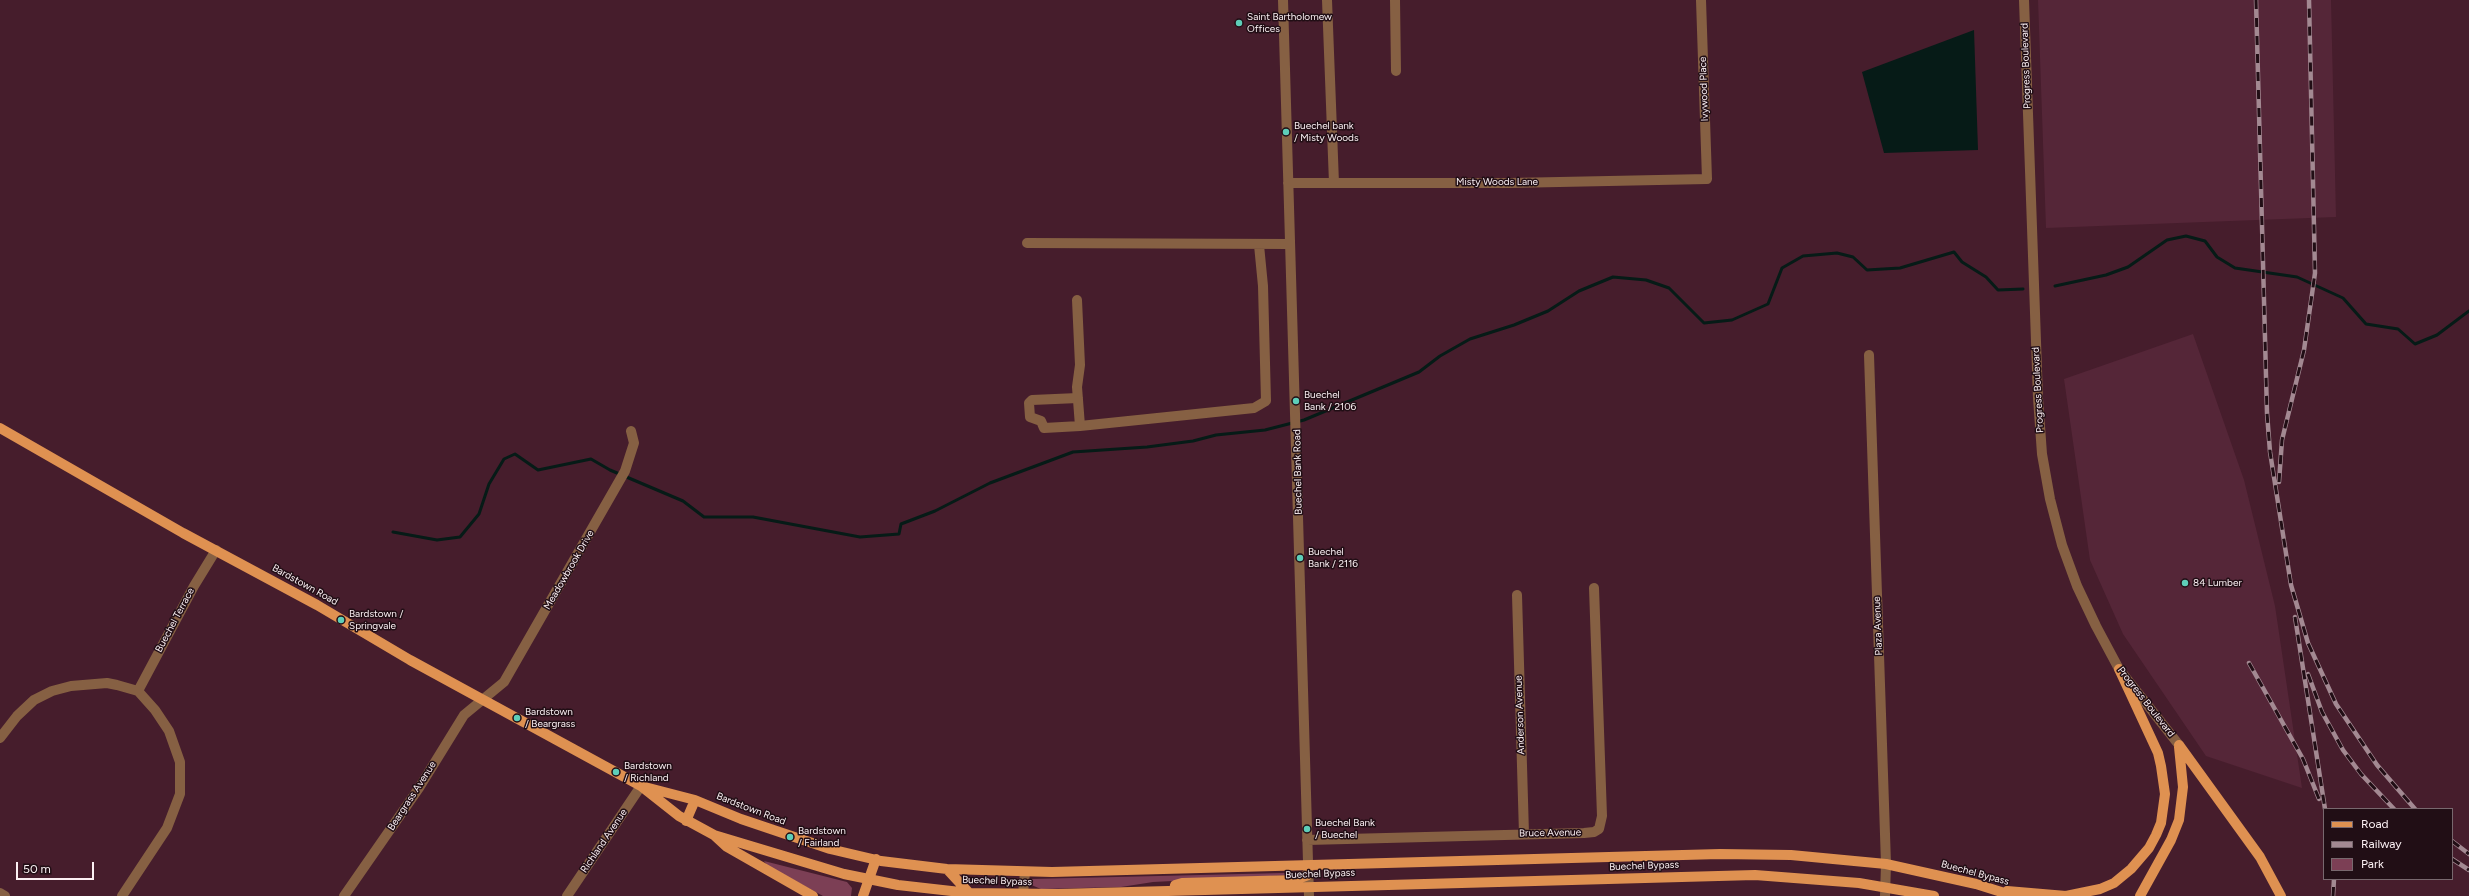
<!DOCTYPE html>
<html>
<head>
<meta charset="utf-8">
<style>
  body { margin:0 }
  #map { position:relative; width:2469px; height:896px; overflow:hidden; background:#461d2c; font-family:Figtree,sans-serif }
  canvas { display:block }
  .legend { position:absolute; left:2323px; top:808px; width:130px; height:72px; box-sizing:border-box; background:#210e15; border:1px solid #78686e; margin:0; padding:5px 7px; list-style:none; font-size:12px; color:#fbf0f3 }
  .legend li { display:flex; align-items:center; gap:8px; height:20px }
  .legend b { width:20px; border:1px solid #78686e }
  .scale { position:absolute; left:16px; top:862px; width:78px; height:18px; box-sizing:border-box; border:2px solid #fbf0f3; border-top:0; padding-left:5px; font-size:12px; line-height:14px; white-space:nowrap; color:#fbf0f3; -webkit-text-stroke:3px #210e15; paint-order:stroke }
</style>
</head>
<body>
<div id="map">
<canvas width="2469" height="896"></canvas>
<ul class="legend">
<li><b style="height:5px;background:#df9151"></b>Road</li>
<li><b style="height:5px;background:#a38992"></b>Railway</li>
<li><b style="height:11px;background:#7c3f55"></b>Park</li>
</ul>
<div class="scale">50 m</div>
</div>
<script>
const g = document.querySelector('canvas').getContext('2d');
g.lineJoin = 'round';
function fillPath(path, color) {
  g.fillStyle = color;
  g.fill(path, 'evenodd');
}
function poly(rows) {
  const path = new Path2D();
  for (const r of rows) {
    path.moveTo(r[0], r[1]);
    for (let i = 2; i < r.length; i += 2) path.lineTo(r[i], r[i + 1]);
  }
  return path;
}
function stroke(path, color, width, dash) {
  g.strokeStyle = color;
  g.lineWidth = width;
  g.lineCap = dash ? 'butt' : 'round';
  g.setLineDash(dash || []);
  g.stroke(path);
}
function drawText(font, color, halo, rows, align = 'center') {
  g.font = font + ' Figtree,sans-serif';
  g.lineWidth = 3;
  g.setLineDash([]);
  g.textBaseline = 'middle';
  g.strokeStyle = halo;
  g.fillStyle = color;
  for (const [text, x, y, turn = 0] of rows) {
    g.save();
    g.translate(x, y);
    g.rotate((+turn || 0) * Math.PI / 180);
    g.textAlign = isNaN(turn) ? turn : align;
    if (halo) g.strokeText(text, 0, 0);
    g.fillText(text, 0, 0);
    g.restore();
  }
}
const built = poly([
  [2038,0,2331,0,2336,217,2046,228],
  [2193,334,2244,480,2275,606,2302,788,2206,756,2123,634,2090,560,2064,379]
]);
const green = poly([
  [764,861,847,882,852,888,851,896,823,896,768,866],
  [1284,873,1289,875,1153,882,1121,887,1041,889,1029,884,1032,879]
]);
const water = poly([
  [1974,30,1978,150,1884,153,1862,72]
]);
const stream = poly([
  [2055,286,2106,275,2128,267,2167,240,2186,236,2205,241,2217,257,2235,268,2297,277,2343,298,2366,324,2398,329,2415,344,2437,335,2469,311],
  [393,532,437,540,460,537,479,514,489,484,504,459,515,454,538,470,591,459,610,470,683,501,704,517,753,517,860,537,899,534,901,524,935,511,990,483,1073,452,1147,447,1193,441,1216,435,1265,430,1304,420,1419,372,1440,356,1470,339,1514,325,1548,311,1579,291,1613,277,1646,280,1669,288,1704,323,1732,320,1768,304,1782,268,1803,256,1837,253,1853,257,1867,270,1900,268,1954,252,1962,262,1986,277,1998,290,2023,289]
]);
const minor = poly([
  [1283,0,1309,896],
  [1327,0,1334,183],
  [1395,0,1396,71],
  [2024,0,2038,398,2042,454,2050,499,2062,545,2077,586,2096,626,2119,669,2179,745],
  [1288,183,1510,183,1707,179,1701,0],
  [1027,243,1290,244],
  [1077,300,1080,365,1077,387,1080,426,1254,408,1266,401,1263,286,1259,245],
  [1869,355,1886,864,1885,896],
  [1078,398,1032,400,1029,403,1030,417,1041,421,1044,428,1080,426],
  [1517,595,1524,834],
  [138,691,194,586,216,550],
  [0,738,17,716,34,700,52,691,71,686,107,683,117,685,138,691,155,710,169,731,180,762,180,794,167,828,122,896],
  [1307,840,1584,833,1594,832,1599,829,1602,816,1594,588],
  [0,893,5,896],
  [1023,894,1025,872],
  [344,896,419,788,464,715,504,682,625,471,634,443,631,431],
  [567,896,641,786]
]);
const major = poly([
  [0,428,183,533,317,605,410,660,641,786,679,816,714,835,727,847,813,896],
  [2179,745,2260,857,2281,896],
  [641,786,695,800,741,819,830,849,881,861,947,869,1052,872,1720,854,1791,855,1886,864,1976,884,2014,896],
  [686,821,695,800],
  [714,835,844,874,898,885,969,893,1058,894,1755,875,1859,883,1934,896],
  [947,869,970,894],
  [1174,891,1175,885,1182,883,1295,880,1308,875],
  [2007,891,2066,896,2100,889,2114,883,2131,869,2149,848,2156,835,2161,823,2165,794,2161,766,2158,753,2119,669],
  [863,896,876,859],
  [2140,896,2171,840,2179,820,2183,787,2179,747]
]);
const rail = poly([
  [2256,0,2267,413,2270,452,2291,585,2308,643,2336,704,2377,765,2415,809],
  [2279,482,2282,440,2304,350,2315,273,2309,0],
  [2295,617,2325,809],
  [2249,663,2303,759,2319,799],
  [2308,674,2322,712,2343,750,2361,774,2394,809],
  [2452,841,2469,854],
  [2452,859,2469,870],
  [2333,896,2334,879]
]);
const markers = [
  [1239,23,4,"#5eceb8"],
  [1286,132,4,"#5eceb8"],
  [1296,401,4,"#5eceb8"],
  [1300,558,4,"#5eceb8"],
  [2185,583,4,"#5eceb8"],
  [341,620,4,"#5eceb8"],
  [517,718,4,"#5eceb8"],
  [616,772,4,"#5eceb8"],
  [1307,829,4,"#5eceb8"],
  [790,837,4,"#5eceb8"]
];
const poiNames = [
  ["Saint Bartholomew",1247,17],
  ["Offices",1247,29],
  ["Buechel bank",1294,126],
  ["/ Misty Woods",1294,138],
  ["Buechel",1304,395],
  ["Bank / 2106",1304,407],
  ["Buechel",1308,552],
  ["Bank / 2116",1308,564],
  ["84 Lumber",2193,583],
  ["Bardstown /",349,614],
  ["Springvale",349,626],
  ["Bardstown",525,712],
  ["/ Beargrass",525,724],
  ["Bardstown",624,766],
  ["/ Richland",624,778],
  ["Buechel Bank",1315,823],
  ["/ Buechel",1315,835],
  ["Bardstown",798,831],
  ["/ Fairland",798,843]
];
const streetNames = [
  ["Progress Boulevard",2026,66,-92],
  ["Ivywood Place",1704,89,-92],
  ["Misty Woods Lane",1497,182],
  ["Progress Boulevard",2038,390,-93],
  ["Buechel Bank Road",1298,472,-91],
  ["Meadowbrook Drive",569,570,-60],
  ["Bardstown Road",305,585,29],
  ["Buechel Terrace",175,620,-62],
  ["Plaza Avenue",1878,626,-92],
  ["Progress Boulevard",2146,702,52],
  ["Anderson Avenue",1520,715,-92],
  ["Beargrass Avenue",412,796,-57],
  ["Bardstown Road",751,809,21],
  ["Bruce Avenue",1550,833,-1],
  ["Richland Avenue",604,841,-56],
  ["Buechel Bypass",1644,866,-2],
  ["Buechel Bypass",1975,873,15],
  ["Buechel Bypass",1320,874,-2],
  ["Buechel Bypass",997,881,2]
];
fillPath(built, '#552638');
fillPath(green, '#7c3f55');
fillPath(water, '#061b17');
stroke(stream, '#061b17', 3);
stroke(minor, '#866043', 10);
stroke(major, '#df9151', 10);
stroke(rail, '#a38992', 4.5);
stroke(rail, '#210e15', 3, [9]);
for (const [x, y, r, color] of markers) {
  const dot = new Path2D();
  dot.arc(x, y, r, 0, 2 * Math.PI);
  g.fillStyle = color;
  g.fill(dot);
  stroke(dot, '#210e15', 1.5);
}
drawText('10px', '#fbf0f3', '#210e15', poiNames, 'left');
drawText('10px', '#fbf0f3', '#210e15', streetNames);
</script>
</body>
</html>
